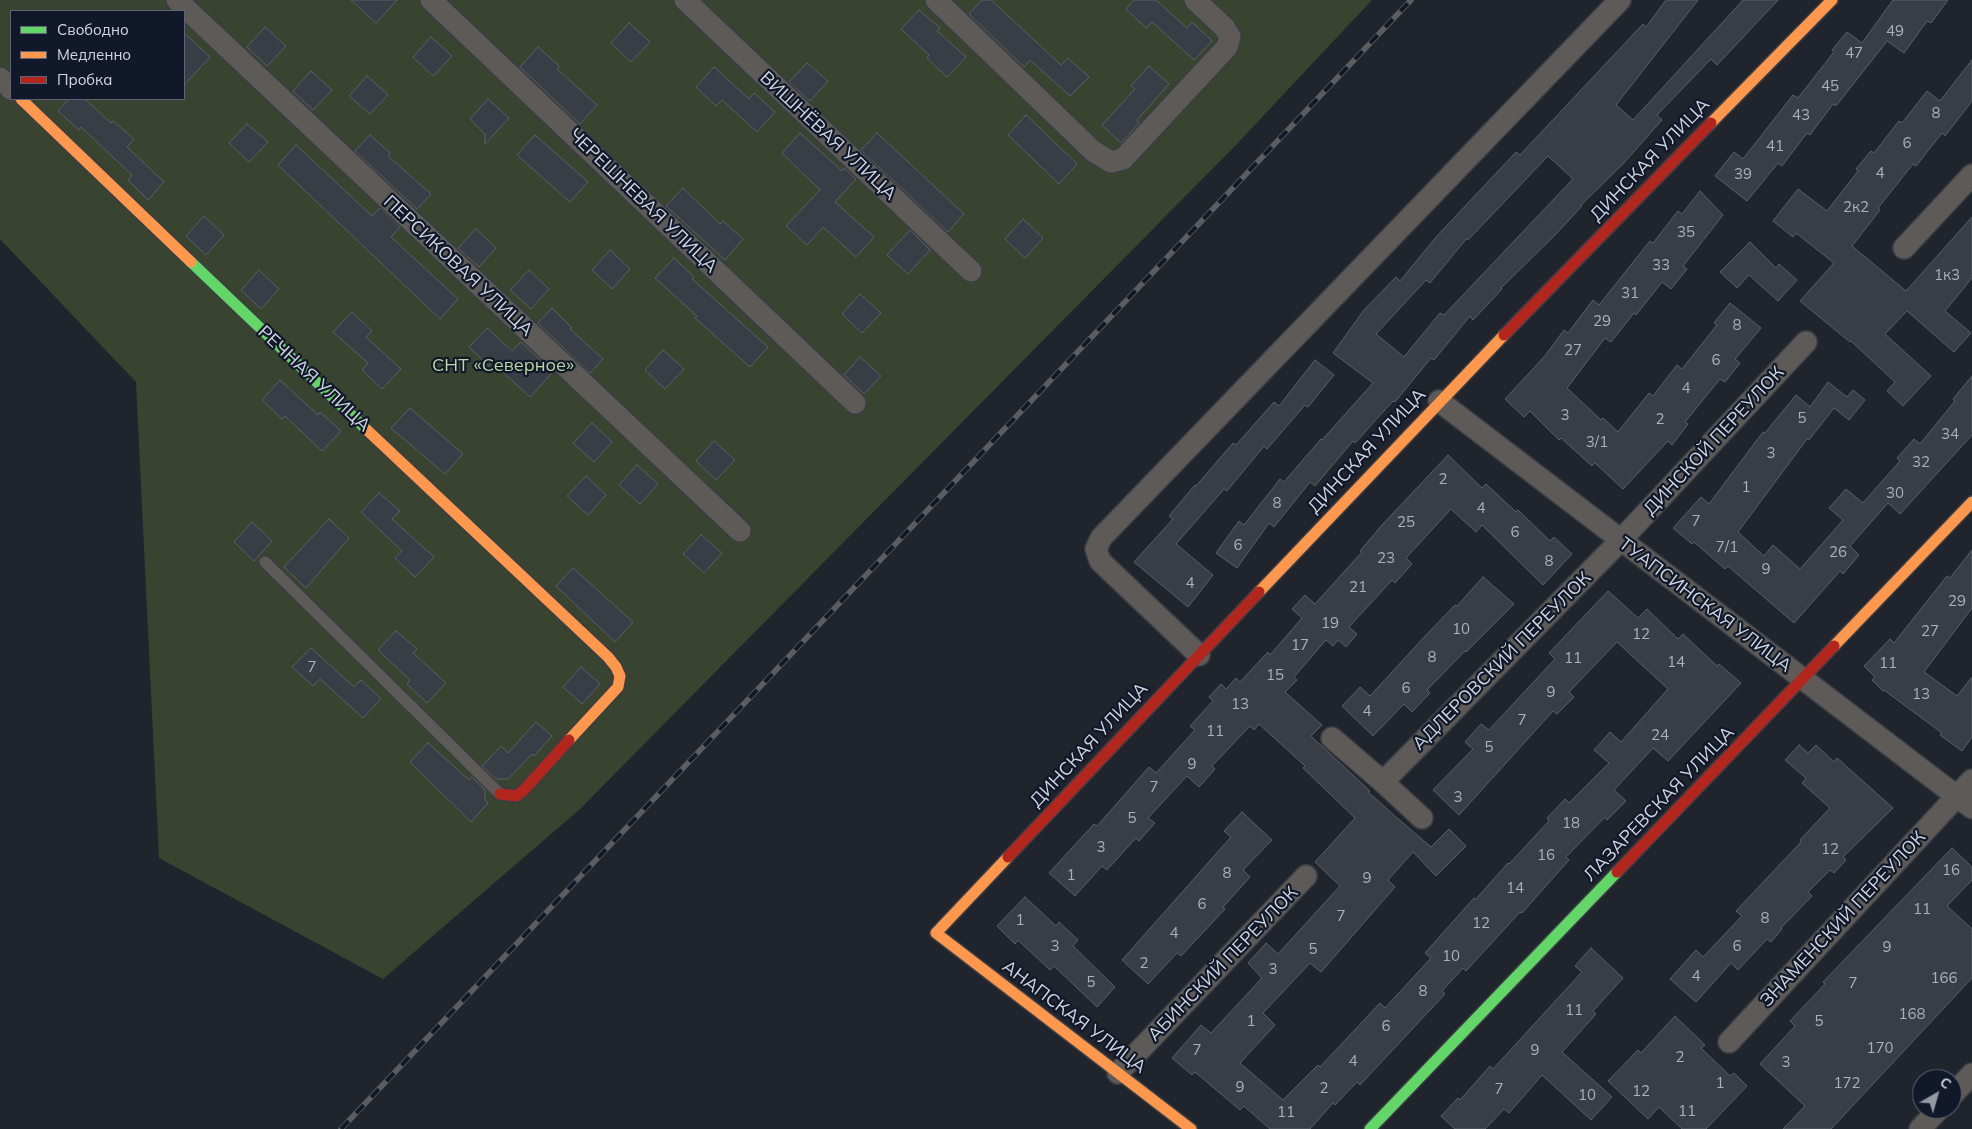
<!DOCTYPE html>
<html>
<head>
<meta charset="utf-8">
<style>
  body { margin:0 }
  #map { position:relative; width:1972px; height:1129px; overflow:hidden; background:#20242d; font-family:Mulish,sans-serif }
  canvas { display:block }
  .legend { position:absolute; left:10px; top:10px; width:175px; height:90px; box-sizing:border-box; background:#111829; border:1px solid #5e6473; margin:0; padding:6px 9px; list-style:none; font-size:15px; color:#d1d7e2 }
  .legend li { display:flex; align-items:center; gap:10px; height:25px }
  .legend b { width:25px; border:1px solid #5e6473 }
  .north { position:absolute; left:1912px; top:1069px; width:50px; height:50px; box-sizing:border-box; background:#111829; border:1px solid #5e6473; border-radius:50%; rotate:38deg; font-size:14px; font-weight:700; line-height:20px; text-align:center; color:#d1d7e2 }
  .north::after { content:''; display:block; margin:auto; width:18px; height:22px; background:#9398a3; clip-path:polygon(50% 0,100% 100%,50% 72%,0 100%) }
</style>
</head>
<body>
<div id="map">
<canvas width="1972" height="1129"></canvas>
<ul class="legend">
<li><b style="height:6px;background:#63d668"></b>Свободно</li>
<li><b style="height:6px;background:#ff974d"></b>Медленно</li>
<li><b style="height:6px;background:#b3261e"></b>Пробка</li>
</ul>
<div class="north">С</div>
</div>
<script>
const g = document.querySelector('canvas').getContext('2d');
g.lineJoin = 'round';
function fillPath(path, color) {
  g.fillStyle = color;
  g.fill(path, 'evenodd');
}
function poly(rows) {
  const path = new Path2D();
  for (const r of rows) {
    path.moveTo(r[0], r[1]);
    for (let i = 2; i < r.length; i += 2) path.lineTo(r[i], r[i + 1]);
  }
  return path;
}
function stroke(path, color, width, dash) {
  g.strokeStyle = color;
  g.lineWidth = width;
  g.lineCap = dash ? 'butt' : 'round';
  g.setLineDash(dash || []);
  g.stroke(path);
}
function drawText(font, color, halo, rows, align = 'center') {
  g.font = font + ' Mulish,sans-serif';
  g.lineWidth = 4.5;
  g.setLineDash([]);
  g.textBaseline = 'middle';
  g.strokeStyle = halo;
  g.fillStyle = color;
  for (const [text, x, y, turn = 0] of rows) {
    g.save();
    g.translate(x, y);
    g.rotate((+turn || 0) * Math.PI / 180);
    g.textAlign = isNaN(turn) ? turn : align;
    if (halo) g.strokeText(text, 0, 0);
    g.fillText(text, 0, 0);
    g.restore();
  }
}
const green = poly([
  [0,0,1372,0,1235,146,580,809,383,979,159,858,136,382,0,239],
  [11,11,184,11,184,99,11,99]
]);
const building = poly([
  [351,0,397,0,376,23,351,0],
  [982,0,991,0,1061,65,1068,58,1089,77,1070,96,1030,60,1024,67,969,14,982,0],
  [1134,0,1156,0,1187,28,1192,22,1212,41,1194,60,1152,22,1146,28,1126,9,1134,0],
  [1666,0,1698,0,1616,105,1633,120,1743,0,1778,0,1717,65,1711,59,1657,115,1662,120,1623,164,1581,205,1582,206,1556,234,1501,288,1502,289,1473,320,1470,316,1434,360,1431,358,1395,402,1393,401,1355,443,1353,441,1315,486,1310,482,1274,527,1269,523,1237,568,1216,553,1239,521,1244,525,1280,479,1284,482,1321,439,1322,440,1373,383,1333,353,1364,310,1396,277,1400,281,1437,236,1516,152,1520,155,1643,24,1646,27,1666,0],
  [1548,156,1573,179,1444,315,1440,313,1404,357,1376,334,1426,280,1430,283,1467,238,1468,240,1548,156],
  [1893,0,1948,0,1931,23,1927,21,1904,53,1887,41,1836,106,1833,104,1810,135,1807,133,1782,166,1778,163,1747,201,1715,176,1734,152,1743,159,1793,95,1798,98,1834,52,1832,50,1847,32,1862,43,1893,0],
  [919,10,940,28,937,31,966,57,947,77,927,58,929,55,901,29,919,10],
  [629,23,650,42,631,62,611,43,629,23],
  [265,27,286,46,267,66,247,47,265,27],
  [184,33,210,57,184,85,184,33],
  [431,37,452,56,433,76,413,57,431,37],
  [538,47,559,66,557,69,597,105,580,124,520,67,538,47],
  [1972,60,1972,101,1945,136,1942,133,1916,166,1913,164,1878,208,1880,210,1852,246,1906,291,1972,217,1972,278,1945,311,1971,333,1954,352,1907,311,1885,334,1931,376,1903,406,1887,391,1895,382,1851,341,1850,342,1800,301,1834,263,1796,233,1793,237,1773,221,1798,189,1827,211,1858,171,1856,169,1871,151,1874,153,1899,121,1902,123,1927,91,1940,101,1972,60],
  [807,63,828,81,810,101,789,82,807,63],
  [1149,66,1169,84,1137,120,1139,123,1121,143,1102,125,1135,89,1131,86,1149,66],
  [714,67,749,99,754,93,775,112,757,132,722,100,716,106,696,87,714,67],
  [311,71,332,90,313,110,293,91,311,71],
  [367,76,388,95,370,114,349,96,367,76],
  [69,99,85,99,111,123,113,121,134,139,127,147,164,182,148,200,128,180,132,175,81,127,79,130,58,111,69,99],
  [488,99,509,118,485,144,485,134,470,119,488,99],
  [1026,115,1077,164,1059,184,1008,135,1026,115],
  [247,124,268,142,249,162,229,143,247,124],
  [800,133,842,171,844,168,856,179,835,202,874,237,856,257,823,227,807,245,786,226,820,190,782,153,800,133],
  [877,133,964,214,948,232,861,150,877,133],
  [370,135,390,153,388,156,431,194,417,209,355,151,370,135],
  [535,135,588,182,570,202,517,155,535,135],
  [296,145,372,216,380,208,400,227,391,237,458,299,440,319,278,165,296,145],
  [683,188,720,224,723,221,743,239,725,260,666,206,683,188],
  [1700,191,1723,215,1683,266,1687,269,1671,289,1662,282,1636,315,1634,313,1611,342,1605,338,1567,388,1601,420,1603,418,1618,432,1649,393,1653,396,1677,365,1682,369,1717,325,1714,323,1730,303,1761,328,1735,359,1740,363,1725,382,1720,379,1685,422,1688,424,1672,445,1668,441,1623,489,1595,463,1592,466,1561,438,1559,440,1530,411,1524,417,1505,399,1544,357,1564,330,1568,333,1593,300,1599,305,1650,241,1653,243,1678,211,1682,214,1700,191],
  [204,216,224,235,206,255,186,236,204,216],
  [1023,219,1043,238,1025,258,1005,239,1023,219],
  [476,229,496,248,479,267,458,248,476,229],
  [910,230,930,250,908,274,887,255,910,230],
  [1750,242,1776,268,1779,264,1797,280,1778,301,1749,275,1737,288,1720,272,1750,242],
  [610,250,630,269,612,289,592,270,610,250],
  [674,258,694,277,692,279,768,347,750,367,695,318,697,316,655,278,674,258],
  [259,270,279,289,261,309,241,290,259,270],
  [529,270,549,289,531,309,510,290,529,270],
  [860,294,881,313,862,333,842,314,860,294],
  [552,308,572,328,570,329,603,359,590,373,538,323,552,308],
  [352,312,372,331,366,337,401,369,382,389,362,370,368,363,333,332,352,312],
  [487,328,512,351,521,342,553,372,530,397,492,362,489,366,469,347,487,328],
  [663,350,684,369,665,389,645,370,663,350],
  [860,357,881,376,864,394,844,375,860,357],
  [1315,360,1334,375,1308,407,1305,405,1267,449,1264,446,1227,491,1224,489,1176,544,1213,575,1188,607,1134,562,1173,519,1169,516,1195,485,1196,486,1233,443,1236,445,1274,402,1279,406,1315,360],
  [1972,376,1972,435,1900,514,1888,503,1850,546,1859,555,1843,574,1840,571,1794,623,1728,566,1725,569,1694,542,1692,544,1673,528,1701,497,1709,504,1763,432,1765,433,1796,395,1810,407,1828,382,1847,397,1853,390,1865,400,1849,420,1834,408,1809,440,1807,439,1738,532,1764,556,1773,545,1800,569,1843,520,1829,508,1846,489,1863,503,1900,461,1897,458,1914,439,1920,444,1955,401,1953,399,1972,376],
  [280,380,318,415,320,412,341,431,322,451,285,416,282,419,262,400,280,380],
  [410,408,463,454,445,474,391,428,410,408],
  [592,423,612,442,594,462,573,443,592,423],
  [714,441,735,460,716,480,696,461,714,441],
  [1448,455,1482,488,1486,484,1516,512,1518,510,1550,541,1554,537,1572,554,1543,585,1482,525,1476,532,1451,509,1406,558,1412,564,1395,583,1392,580,1349,627,1357,634,1346,647,1338,640,1333,646,1326,640,1294,677,1297,680,1285,692,1322,725,1311,736,1370,791,1368,792,1396,817,1431,847,1449,829,1466,846,1436,876,1413,852,1388,880,1395,887,1321,972,1310,963,1263,1013,1275,1025,1240,1063,1283,1100,1318,1065,1320,1067,1380,1003,1385,1008,1431,958,1425,953,1474,898,1475,900,1508,863,1509,864,1549,821,1547,818,1565,799,1569,803,1609,763,1594,750,1610,732,1621,742,1668,689,1617,642,1569,692,1574,697,1557,714,1553,711,1459,815,1433,790,1473,749,1465,742,1481,724,1489,730,1555,659,1549,653,1608,591,1638,618,1647,609,1678,639,1683,634,1717,666,1719,664,1741,683,1668,761,1653,748,1614,790,1626,801,1607,820,1605,817,1566,857,1569,860,1522,913,1520,912,1466,971,1463,968,1442,991,1445,994,1360,1085,1357,1082,1335,1105,1333,1103,1310,1129,1270,1129,1244,1106,1240,1110,1195,1072,1192,1075,1172,1058,1201,1025,1211,1033,1262,978,1248,963,1266,943,1278,954,1340,886,1315,862,1355,818,1303,768,1305,766,1259,724,1254,730,1250,726,1212,766,1215,769,1199,787,1187,776,1148,818,1155,823,1139,841,1136,838,1107,870,1102,866,1075,896,1049,873,1094,824,1097,826,1149,767,1156,773,1195,730,1190,726,1213,701,1209,697,1221,684,1226,689,1236,678,1240,682,1268,652,1270,655,1302,618,1292,609,1305,595,1315,604,1362,552,1360,551,1382,525,1448,455],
  [637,465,658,484,640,504,619,485,637,465],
  [586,476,606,495,588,515,567,496,586,476],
  [379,493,400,511,392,519,434,557,415,577,395,558,402,551,361,512,379,493],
  [329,519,349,538,306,588,284,567,329,519],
  [252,522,272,541,254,561,234,542,252,522],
  [701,535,722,553,704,573,683,554,701,535],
  [1972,550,1972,608,1924,672,1957,696,1972,677,1972,737,1962,751,1940,735,1942,733,1884,690,1883,691,1872,680,1875,677,1864,666,1890,639,1894,643,1947,576,1950,578,1972,550],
  [573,568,633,622,615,642,556,586,573,568],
  [1483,577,1514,604,1466,652,1465,651,1427,690,1430,693,1412,712,1404,704,1373,736,1342,706,1360,687,1370,696,1427,634,1455,605,1457,606,1483,577],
  [396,631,417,649,413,653,446,683,427,703,407,684,410,680,378,650,396,631],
  [311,648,354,687,361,680,381,699,363,718,320,679,313,686,292,667,311,648],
  [581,667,600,684,582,704,563,687,581,667],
  [536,722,552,736,534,756,532,754,508,779,496,779,482,766,501,746,508,753,536,722],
  [428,743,469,780,472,777,485,790,485,800,488,803,471,822,410,762,428,743],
  [1799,745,1808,753,1816,745,1834,762,1837,758,1893,808,1843,857,1846,860,1834,873,1830,870,1808,892,1812,896,1781,928,1782,929,1771,942,1767,939,1738,970,1731,963,1696,1002,1670,979,1696,950,1703,957,1742,916,1736,911,1801,842,1800,840,1830,808,1802,783,1806,778,1785,760,1799,745],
  [1242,812,1272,840,1243,870,1250,877,1223,907,1225,909,1181,956,1177,953,1148,984,1122,960,1231,837,1224,831,1242,812],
  [1952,848,1972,867,1972,880,1947,906,1972,929,1972,978,1831,1129,1783,1129,1805,1106,1760,1064,1795,1026,1790,1021,1825,984,1823,982,1952,848],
  [1025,897,1056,926,1059,922,1078,940,1073,946,1115,987,1097,1007,1054,966,1050,970,1018,940,1015,944,997,926,1025,897],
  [1591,948,1623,978,1593,1011,1596,1014,1562,1052,1612,1097,1591,1120,1542,1075,1509,1113,1504,1109,1485,1129,1455,1129,1441,1116,1458,1098,1460,1100,1490,1066,1493,1069,1582,972,1575,966,1591,948],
  [1675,1016,1705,1045,1701,1048,1730,1076,1734,1073,1747,1086,1706,1129,1682,1129,1659,1107,1648,1119,1608,1081,1638,1050,1641,1053,1675,1016]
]);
const lane = poly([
  [265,562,500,794]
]);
const street = poly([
  [177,0,740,531],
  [431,0,855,403],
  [685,0,971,271],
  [936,0,1093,151,1111,162,1123,159,1227,47,1230,37,1224,27,1195,0],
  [0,78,11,89],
  [1904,248,1972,175],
  [1439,401,1972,808],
  [1199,655,1100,561,1096,549,1101,538,1620,0],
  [1332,738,1383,782,1621,540,1806,342],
  [1383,782,1422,818],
  [1729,1042,1972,780],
  [1118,1073,1306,876],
  [1952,1095,1972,1074],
  [1920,1129,1939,1109]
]);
const fast = poly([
  [191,262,367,430],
  [1370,1129,1617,872]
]);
const slow = poly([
  [21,99,191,262],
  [1711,123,1832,0],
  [367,430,608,657,616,667,620,676,618,687,569,740],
  [1259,592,1504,335],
  [1834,646,1972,502],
  [1008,857,936,933,1191,1129]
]);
const jam = poly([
  [1504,335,1711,123],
  [500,794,516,796,524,790,569,740],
  [1008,857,1259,592],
  [1617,872,1834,646]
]);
const rail = poly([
  [341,1129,1411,0]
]);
const numberNames = [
  ["49",1895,31],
  ["47",1854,53],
  ["45",1830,86],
  ["8",1936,113],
  ["43",1801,115],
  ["6",1907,143],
  ["41",1775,146],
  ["4",1880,173],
  ["39",1743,174],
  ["2к2",1856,207],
  ["35",1686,232],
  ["33",1661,265],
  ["1к3",1947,275],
  ["31",1630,293],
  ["29",1602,321],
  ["8",1737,325],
  ["27",1573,350],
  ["6",1716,360],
  ["4",1686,388],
  ["3",1565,415],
  ["5",1802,418],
  ["2",1660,419],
  ["34",1950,434],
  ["3/1",1597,442],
  ["3",1771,453],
  ["32",1921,462],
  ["2",1443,479],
  ["1",1746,487],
  ["30",1895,493],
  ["8",1277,503],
  ["4",1481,508],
  ["7",1696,521],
  ["25",1406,522],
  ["6",1515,532],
  ["6",1238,545],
  ["7/1",1727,547],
  ["26",1838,552],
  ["23",1386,558],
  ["8",1549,561],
  ["9",1766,569],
  ["4",1190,583],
  ["21",1358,587],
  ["29",1957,601],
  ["19",1330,623],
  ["10",1461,629],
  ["27",1930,631],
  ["12",1641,634],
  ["17",1300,645],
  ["8",1432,657],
  ["11",1573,658],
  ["14",1676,662],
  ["11",1888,663],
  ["7",312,667],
  ["15",1275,675],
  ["6",1406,688],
  ["9",1551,692],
  ["13",1921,694],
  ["13",1240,704],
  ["4",1367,711],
  ["7",1522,720],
  ["11",1215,731],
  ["24",1660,735],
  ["5",1489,747],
  ["9",1192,764],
  ["7",1154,787],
  ["3",1458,797],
  ["5",1132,818],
  ["18",1571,823],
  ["3",1101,847],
  ["12",1830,849],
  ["16",1546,855],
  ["16",1951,870],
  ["8",1227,873],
  ["1",1071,875],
  ["9",1367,878],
  ["14",1515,888],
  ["6",1202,904],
  ["11",1922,909],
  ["7",1341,916],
  ["8",1765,918],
  ["1",1020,920],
  ["12",1481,923],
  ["4",1174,933],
  ["3",1055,946],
  ["6",1737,946],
  ["9",1887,947],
  ["5",1313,949],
  ["10",1451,956],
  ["2",1144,963],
  ["3",1273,969],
  ["4",1696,976],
  ["166",1944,978],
  ["5",1091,982],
  ["7",1853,983],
  ["8",1423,991],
  ["11",1574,1010],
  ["168",1912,1014],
  ["1",1251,1021],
  ["5",1819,1021],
  ["6",1386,1026],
  ["170",1880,1048],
  ["7",1197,1050],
  ["9",1535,1050],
  ["2",1680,1057],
  ["4",1353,1061],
  ["3",1786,1062],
  ["1",1720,1083],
  ["172",1847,1083],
  ["9",1240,1087],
  ["2",1324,1088],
  ["7",1499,1089],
  ["12",1641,1091],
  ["10",1587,1095],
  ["11",1687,1111],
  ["11",1286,1112]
];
const streetNames = [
  ["ВИШНЁВАЯ УЛИЦА",828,136,43],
  ["ДИНСКАЯ УЛИЦА",1650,160,-46],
  ["ЧЕРЕШНЕВАЯ УЛИЦА",643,201,44],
  ["ПЕРСИКОВАЯ УЛИЦА",458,266,43],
  ["РЕЧНАЯ УЛИЦА",314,379,43],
  ["ДИНСКОЙ ПЕРЕУЛОК",1714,441,-47],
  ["ДИНСКАЯ УЛИЦА",1367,451,-47],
  ["ТУАПСИНСКАЯ УЛИЦА",1705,605,37],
  ["АДЛЕРОВСКИЙ ПЕРЕУЛОК",1502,661,-45],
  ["ДИНСКАЯ УЛИЦА",1089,745,-47],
  ["ЛАЗАРЕВСКАЯ УЛИЦА",1659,804,-46],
  ["ЗНАМЕНСКИЙ ПЕРЕУЛОК",1843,919,-47],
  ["АБИНСКИЙ ПЕРЕУЛОК",1223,964,-46],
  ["АНАПСКАЯ УЛИЦА",1074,1017,37]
];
const parkNames = [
  ["СНТ «Северное»",503,366]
];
fillPath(green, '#384430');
fillPath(building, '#393d46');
stroke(building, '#5b5f68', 1);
stroke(lane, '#3a3e45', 14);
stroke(street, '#3a3e45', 24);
stroke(fast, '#3a3e45', 14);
stroke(slow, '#3a3e45', 14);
stroke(jam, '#3a3e45', 14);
stroke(lane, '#5d5a58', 11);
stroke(street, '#5d5a58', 21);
stroke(fast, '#63d668', 11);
stroke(slow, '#ff974d', 11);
stroke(jam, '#b3261e', 11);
stroke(rail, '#5c5d60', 5.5);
stroke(rail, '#111829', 4, [11]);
drawText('15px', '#abb0bb', null, numberNames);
drawText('18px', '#d1d7e2', '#111829', streetNames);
drawText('18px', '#bbd8a2', '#111829', parkNames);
</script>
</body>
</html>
